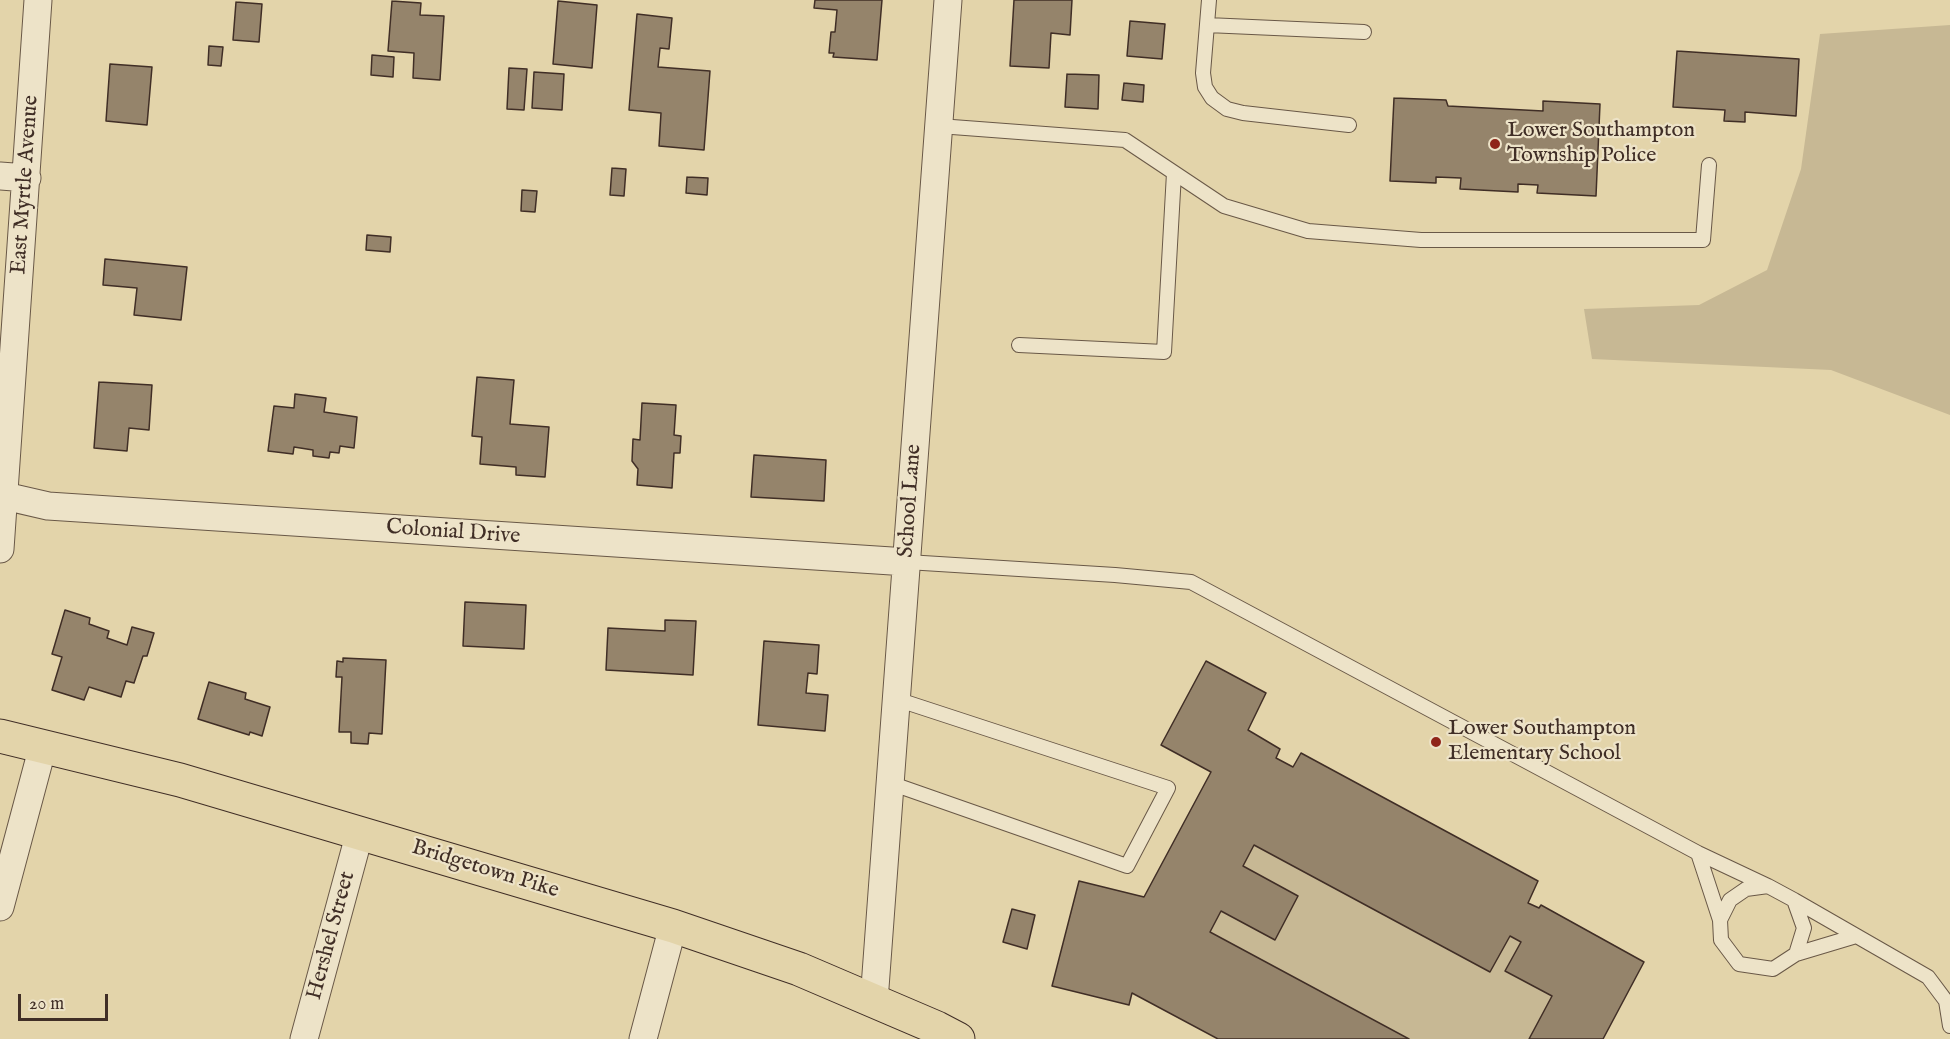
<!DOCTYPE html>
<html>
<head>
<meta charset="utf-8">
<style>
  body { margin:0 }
  #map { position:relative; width:1950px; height:1039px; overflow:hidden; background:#e3d4aa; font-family:"IM FELL English",serif }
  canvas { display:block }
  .scale { position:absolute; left:18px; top:994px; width:90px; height:27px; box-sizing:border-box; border:3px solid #402e26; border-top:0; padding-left:8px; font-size:18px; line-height:21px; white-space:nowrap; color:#402e26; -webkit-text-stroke:4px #ede3c8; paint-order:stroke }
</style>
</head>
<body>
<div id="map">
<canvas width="1950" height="1039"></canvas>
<div class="scale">20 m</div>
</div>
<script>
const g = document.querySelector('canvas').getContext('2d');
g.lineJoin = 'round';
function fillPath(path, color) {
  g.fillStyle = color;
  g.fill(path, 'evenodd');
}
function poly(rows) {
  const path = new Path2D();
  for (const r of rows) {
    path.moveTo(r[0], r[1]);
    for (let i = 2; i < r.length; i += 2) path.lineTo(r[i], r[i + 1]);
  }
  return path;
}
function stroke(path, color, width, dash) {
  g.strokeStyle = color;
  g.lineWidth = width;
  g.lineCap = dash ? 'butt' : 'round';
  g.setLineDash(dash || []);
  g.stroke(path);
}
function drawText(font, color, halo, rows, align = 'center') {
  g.font = font + ' "IM FELL English",serif';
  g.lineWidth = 4.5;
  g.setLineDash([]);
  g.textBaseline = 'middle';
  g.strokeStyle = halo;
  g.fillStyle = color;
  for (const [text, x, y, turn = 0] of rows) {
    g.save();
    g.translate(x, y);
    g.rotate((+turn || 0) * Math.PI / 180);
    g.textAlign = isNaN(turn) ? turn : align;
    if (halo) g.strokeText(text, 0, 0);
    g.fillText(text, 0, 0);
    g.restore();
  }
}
const green = poly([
  [1950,25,1950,415,1831,370,1592,359,1584,309,1699,305,1767,270,1801,169,1820,34],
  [1254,845,1490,972,1510,936,1521,942,1505,971,1552,996,1529,1039,1409,1039,1210,932,1221,911,1275,940,1298,896,1243,866]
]);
const building = poly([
  [815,0,882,0,877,60,833,57,834,53,829,53,831,32,835,32,837,10,814,8,815,0],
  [1014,0,1072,0,1070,35,1051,33,1049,68,1010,66,1014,0],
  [392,1,421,3,420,15,444,16,440,80,413,78,414,53,388,51,392,1],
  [558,1,597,5,592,68,553,64,558,1],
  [236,2,262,4,259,42,233,40,236,2],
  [637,14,672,18,669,49,660,48,658,67,710,71,704,150,659,146,661,113,629,110,637,14],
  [1130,21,1165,24,1162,59,1127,56,1130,21],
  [209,46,223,47,221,66,208,65,209,46],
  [1677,51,1799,59,1796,116,1745,112,1745,122,1724,121,1725,110,1673,107,1677,51],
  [372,55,394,57,393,77,371,75,372,55],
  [110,64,152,67,147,125,106,121,110,64],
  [509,68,527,69,524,110,507,109,509,68],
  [534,72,564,74,562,110,532,108,534,72],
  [1067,74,1099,75,1098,109,1065,107,1067,74],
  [1124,83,1144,85,1143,102,1122,100,1124,83],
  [1394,98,1446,100,1448,106,1543,111,1543,101,1600,104,1596,196,1537,193,1538,185,1518,184,1518,192,1460,189,1461,178,1436,177,1436,183,1390,181,1394,98],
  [612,168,626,169,624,196,610,195,612,168],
  [687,177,708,178,707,195,686,193,687,177],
  [522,190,537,191,535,212,521,211,522,190],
  [367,235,391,237,390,252,366,250,367,235],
  [105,259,187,267,181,320,134,315,137,288,103,285,105,259],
  [477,377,514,380,510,424,549,427,545,477,516,475,516,467,480,464,482,437,472,436,477,377],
  [99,382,152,385,149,430,129,428,127,451,94,448,99,382],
  [295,394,326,398,324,412,357,417,354,448,340,446,339,453,330,452,329,458,313,456,313,450,294,447,293,454,268,451,274,406,294,408,295,394],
  [642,403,676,405,674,435,681,436,680,453,674,453,672,488,637,485,638,469,632,461,633,439,640,440,642,403],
  [754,455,826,460,824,501,751,497,754,455],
  [465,602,526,605,524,649,463,646,465,602],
  [65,610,90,618,89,624,109,631,107,638,127,645,132,627,154,633,147,656,143,656,134,683,126,681,121,697,89,687,84,700,52,690,62,657,52,654,65,610],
  [665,620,696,621,693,675,606,670,608,628,665,631,665,620],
  [764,641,819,645,817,674,808,673,806,693,828,695,825,731,758,725,764,641],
  [343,658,386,660,382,734,369,733,368,744,351,743,351,732,339,732,342,677,336,677,337,661,343,662,343,658],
  [1206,661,1266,693,1248,730,1280,749,1276,758,1293,767,1301,753,1538,881,1528,903,1539,908,1541,905,1644,962,1603,1039,1529,1039,1552,996,1505,971,1521,942,1510,936,1490,972,1254,845,1243,866,1298,896,1275,940,1221,911,1210,932,1409,1039,1218,1039,1132,993,1129,1005,1052,986,1079,881,1144,897,1211,772,1161,745,1206,661],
  [209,682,246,693,245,699,270,707,262,736,250,732,249,735,198,719,209,682],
  [1012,909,1035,915,1027,949,1003,942,1012,909]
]);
const service = poly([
  [1209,0,1203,73,1205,87,1212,98,1227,109,1243,113,1349,125],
  [1207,25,1364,32],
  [939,126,1125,140,1224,206,1308,231,1421,240,1703,240,1709,165],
  [1019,345,1164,352,1174,173],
  [907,562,1115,575,1191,582,1698,853,1768,886],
  [890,783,1127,866,1168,788,896,699],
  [1698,853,1720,920,1721,940,1739,964,1773,969,1796,954,1804,928,1794,900,1768,886,1746,889,1730,900,1720,920],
  [1794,900,1928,977,1946,1001,1950,1026],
  [1796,954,1856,936]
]);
const minor = poly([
  [0,176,27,178],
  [0,495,48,506,907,562],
  [0,549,38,0],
  [0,907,43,746],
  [874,1001,948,0],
  [304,1039,360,832],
  [643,1039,673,926]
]);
const primary = poly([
  [0,736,180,780,673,926,799,969,937,1028,958,1039]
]);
const markers = [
  [1495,144,6,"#8f2418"],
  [1436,742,6,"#8f2418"]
];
const poiNames = [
  ["Lower Southampton",1507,131],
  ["Township Police",1507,156],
  ["Lower Southampton",1448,729],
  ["Elementary School",1448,754]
];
const streetNames = [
  ["East Myrtle Avenue",26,185,-86],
  ["School Lane",911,501,-86],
  ["Colonial Drive",453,533,4],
  ["Bridgetown Pike",485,870,17],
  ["Hershel Street",332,936,-75]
];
fillPath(green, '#c7b894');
fillPath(building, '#95846b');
stroke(building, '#402e26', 1.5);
stroke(service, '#695847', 16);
stroke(minor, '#695847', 29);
stroke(primary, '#402e26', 35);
stroke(service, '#ede3c8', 14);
stroke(minor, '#ede3c8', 27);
stroke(primary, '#e3d4aa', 33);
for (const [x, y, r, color] of markers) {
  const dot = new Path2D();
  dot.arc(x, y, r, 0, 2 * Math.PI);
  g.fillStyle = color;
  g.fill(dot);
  stroke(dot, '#ede3c8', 2);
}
drawText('22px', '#402e26', '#ede3c8', poiNames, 'left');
drawText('22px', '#402e26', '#ede3c8', streetNames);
</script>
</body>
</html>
